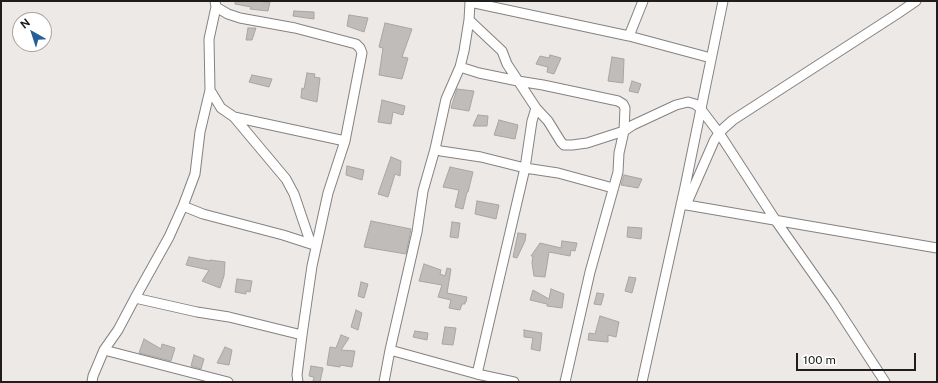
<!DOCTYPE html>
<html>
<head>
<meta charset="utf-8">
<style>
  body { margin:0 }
  #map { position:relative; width:938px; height:383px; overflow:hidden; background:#ece9e7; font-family:"Public Sans",sans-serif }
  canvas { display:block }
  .frame { position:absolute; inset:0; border:2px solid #1f1e1d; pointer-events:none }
  .north { position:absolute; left:12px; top:12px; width:40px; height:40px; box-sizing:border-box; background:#fff; border:1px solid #a5a5a5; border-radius:50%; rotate:321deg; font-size:11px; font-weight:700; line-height:16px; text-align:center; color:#1f1e1d }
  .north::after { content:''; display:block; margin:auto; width:14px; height:18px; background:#266097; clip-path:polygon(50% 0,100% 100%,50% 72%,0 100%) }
  .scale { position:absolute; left:796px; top:353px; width:120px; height:18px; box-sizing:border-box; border:2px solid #1f1e1d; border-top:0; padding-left:5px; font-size:12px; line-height:14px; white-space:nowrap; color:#1f1e1d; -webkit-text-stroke:3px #fff; paint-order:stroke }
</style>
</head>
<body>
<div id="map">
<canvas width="938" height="383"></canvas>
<div class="frame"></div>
<div class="north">N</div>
<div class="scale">100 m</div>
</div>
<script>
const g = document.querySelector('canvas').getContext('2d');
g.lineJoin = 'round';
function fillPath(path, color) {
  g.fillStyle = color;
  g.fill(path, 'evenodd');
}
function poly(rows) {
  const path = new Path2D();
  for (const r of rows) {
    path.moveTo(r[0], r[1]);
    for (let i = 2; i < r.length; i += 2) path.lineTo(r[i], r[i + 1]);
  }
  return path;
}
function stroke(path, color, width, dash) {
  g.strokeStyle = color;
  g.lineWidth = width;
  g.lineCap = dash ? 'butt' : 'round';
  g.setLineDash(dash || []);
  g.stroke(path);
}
const building = poly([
  [235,1,264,1,263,2,270,2,268,11,250,9,251,7,235,4,235,1],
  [294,11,314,12,314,19,293,16,294,11],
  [349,15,368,18,364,32,347,26,349,15],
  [385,23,412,29,402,57,408,58,402,79,379,75,383,48,379,47,385,23],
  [248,28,256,28,252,40,246,40,248,28],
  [550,55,561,58,554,74,547,72,548,67,536,64,540,56,549,58,550,55],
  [612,57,624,59,623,83,608,81,612,57],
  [307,73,315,74,314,77,320,78,317,102,301,98,302,88,304,89,307,73],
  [252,75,272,79,269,87,249,82,252,75],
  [632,81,641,84,638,93,629,91,632,81],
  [457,89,474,91,469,111,451,108,457,89],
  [382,100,405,106,403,115,393,112,391,124,378,122,382,100],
  [478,115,488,116,487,126,473,126,478,115],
  [499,120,518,125,515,139,494,135,499,120],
  [391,157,401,161,400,176,395,174,388,197,378,194,391,157],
  [347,166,364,170,362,180,346,175,347,166],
  [450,167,473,172,468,192,467,192,463,209,455,207,459,190,443,187,450,167],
  [624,175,642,179,638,188,621,185,624,175],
  [477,201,499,205,496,219,475,214,477,201],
  [371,221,411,229,406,254,364,247,371,221],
  [452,222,460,223,458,238,450,237,452,222],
  [628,227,642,228,641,239,627,237,628,227],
  [518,233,526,234,525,241,517,258,513,257,518,233],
  [562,241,577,243,575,251,571,250,570,256,549,252,545,277,534,276,532,263,533,256,531,256,540,243,561,248,562,241],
  [189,257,210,261,210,260,225,262,224,276,220,288,202,281,209,270,186,265,189,257],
  [424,264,441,270,440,274,445,276,447,268,451,269,447,293,467,297,466,302,465,302,465,304,462,304,460,310,449,308,451,300,438,297,442,285,419,281,424,264],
  [629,277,636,278,632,293,625,291,629,277],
  [237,279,252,281,250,292,246,291,246,294,235,292,237,279],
  [361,282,368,284,364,298,358,296,361,282],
  [551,289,564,294,562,308,547,306,547,304,530,300,533,290,549,299,551,289],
  [597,293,604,294,601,305,594,304,597,293],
  [356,310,362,313,358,330,351,327,356,310],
  [600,316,619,322,616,337,608,335,608,342,588,340,589,333,595,334,600,316],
  [445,327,456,328,453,345,442,344,445,327],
  [524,330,542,333,540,351,531,349,533,338,524,337,524,330],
  [415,331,428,333,427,340,413,337,415,331],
  [341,335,349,338,341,350,355,351,352,367,340,365,340,367,327,365,330,347,336,348,341,335],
  [144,339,161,349,162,344,175,348,171,361,139,353,144,339],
  [225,347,232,350,229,365,217,363,225,347],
  [194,355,204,359,201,369,191,366,194,355],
  [311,366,323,368,320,382,313,381,314,377,309,376,311,366]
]);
const minor = poly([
  [215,1,216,7,209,39,210,90,221,108,234,117,345,141],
  [216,7,228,14,240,18,295,28,356,44,360,48,362,53,345,141,328,193,312,266,302,335,297,375,298,382],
  [629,36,643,1],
  [460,67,479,73,518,81,543,85,618,101,623,104,625,108,624,131,619,153,618,172,590,272,565,382],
  [536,108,548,121,561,142,564,145,572,145,587,143,624,131,633,125,676,105,688,102,695,104,700,108,719,133,776,221,833,302,885,382],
  [234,117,286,179,294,194,311,244],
  [435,149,446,99,460,67,464,51,469,20,470,2,629,36,711,58],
  [681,204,937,248],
  [686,205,714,141,719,133,725,127,733,120,897,14,916,1],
  [183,206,203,214,283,235,314,245],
  [135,298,169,237,183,206,195,174,200,132,210,90],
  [104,350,228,382],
  [390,350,477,374,525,168,532,121,536,108,507,64,502,51,469,20],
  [477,374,514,382],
  [92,382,93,376,104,350,118,330,135,298,197,312,229,317,302,335],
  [384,382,390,350,417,232,423,191,435,149,441,151,481,157,525,168,558,173,613,188],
  [642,382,685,187,723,1]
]);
fillPath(building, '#bfbcba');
stroke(building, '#a8a5a3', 1);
stroke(minor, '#858280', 11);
stroke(minor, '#fff', 9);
</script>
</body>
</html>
